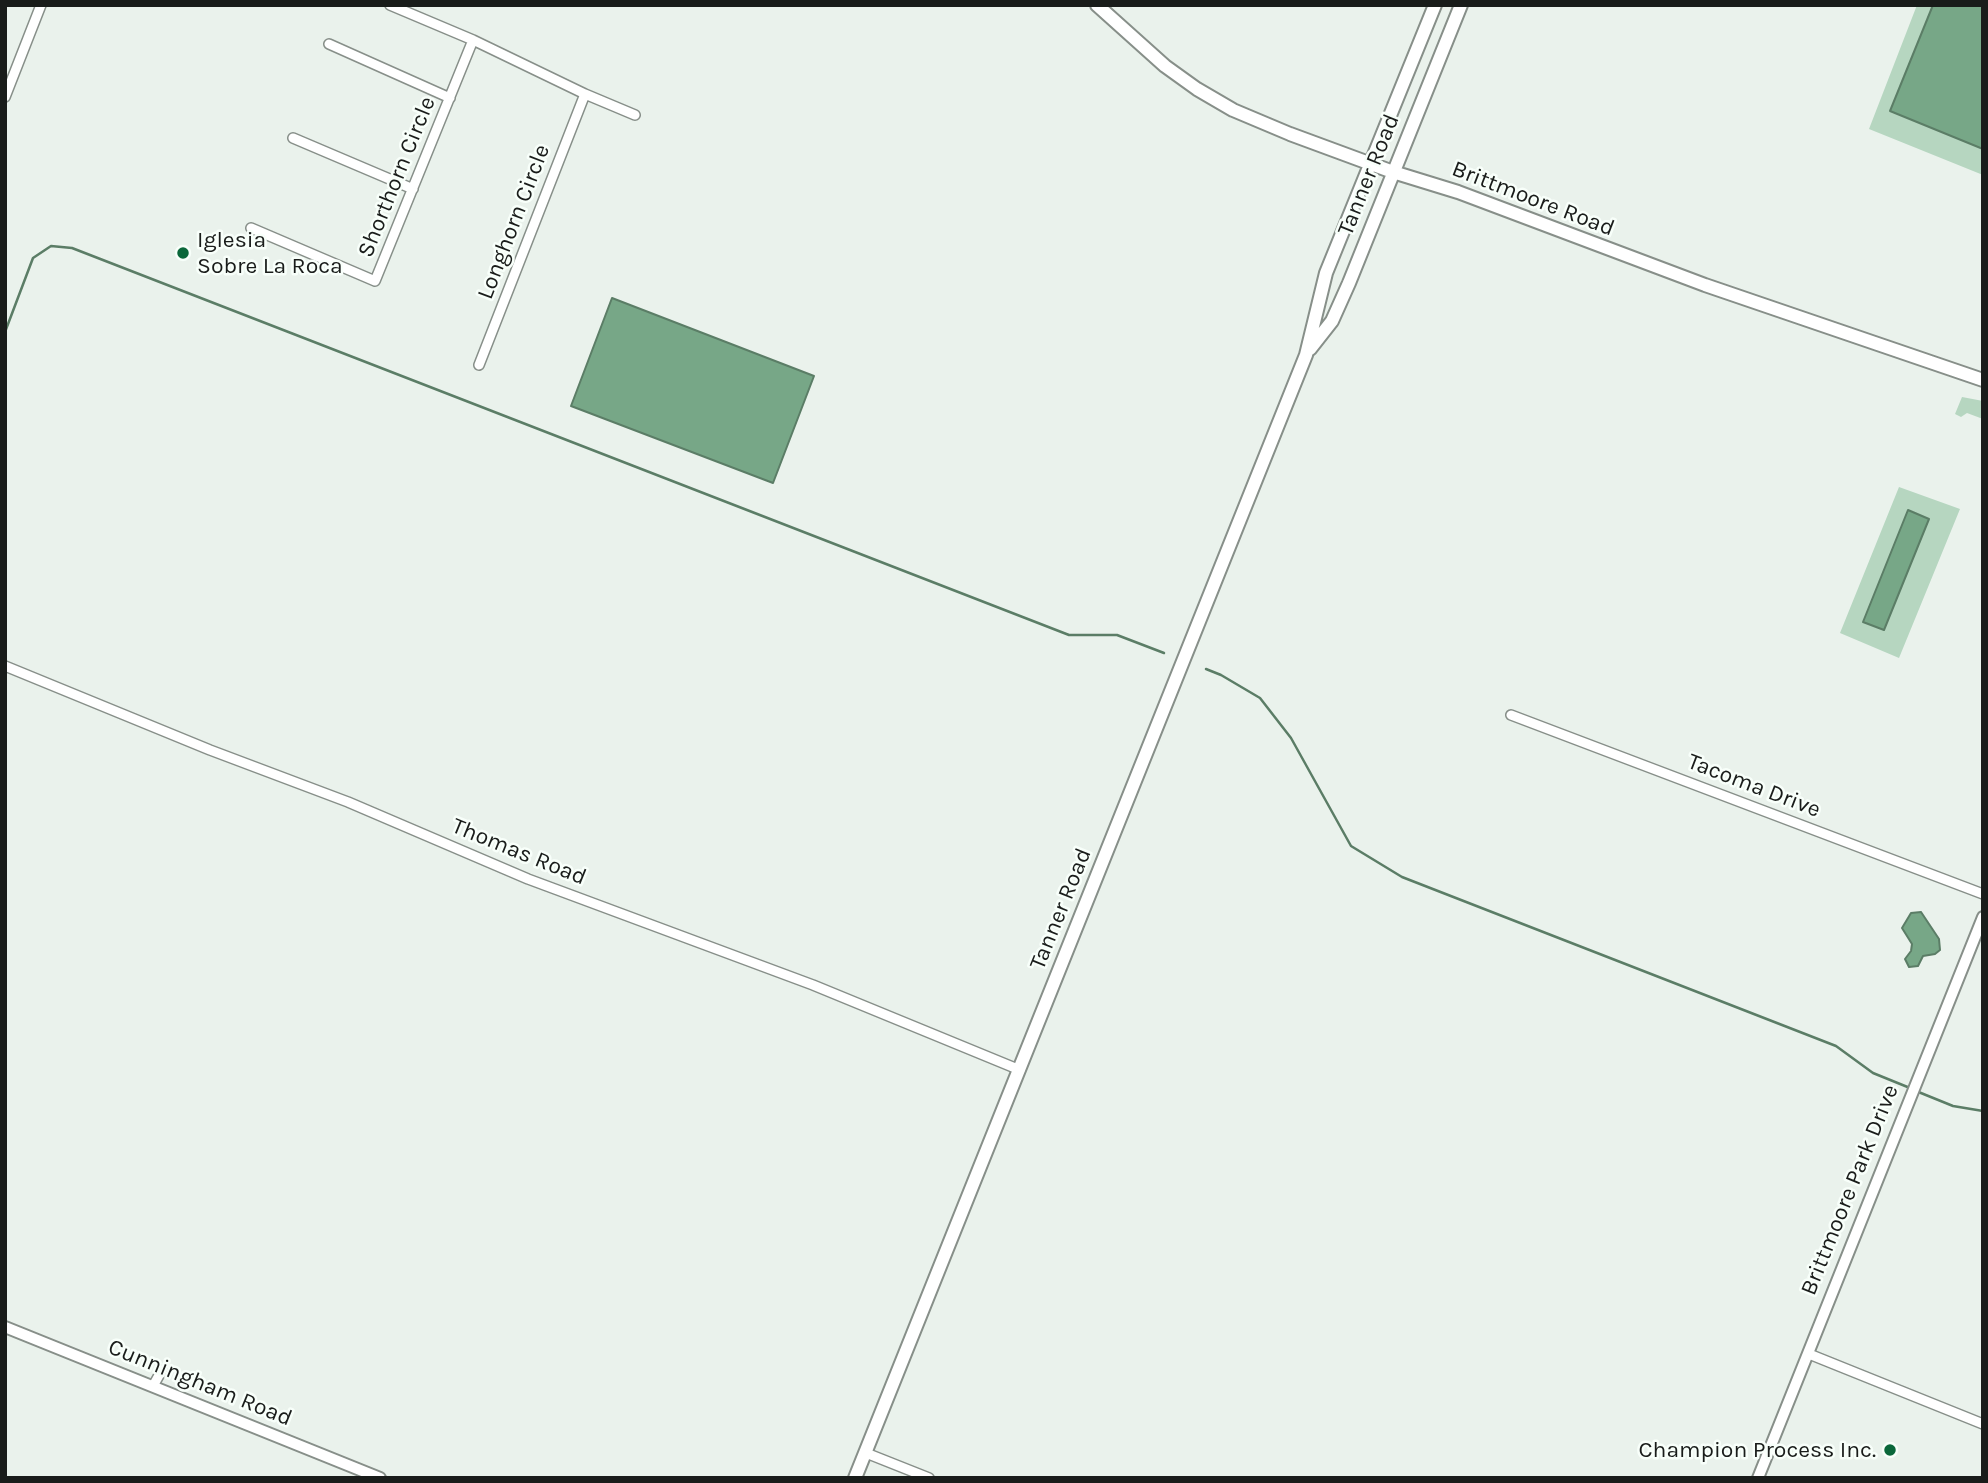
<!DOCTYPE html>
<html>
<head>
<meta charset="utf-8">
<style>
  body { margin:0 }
  #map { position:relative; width:1988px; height:1483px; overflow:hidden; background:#eaf2ec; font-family:Karla,sans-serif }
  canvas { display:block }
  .frame { position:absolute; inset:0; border:7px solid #191c1a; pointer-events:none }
</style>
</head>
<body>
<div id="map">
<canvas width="1988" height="1483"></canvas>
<div class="frame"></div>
</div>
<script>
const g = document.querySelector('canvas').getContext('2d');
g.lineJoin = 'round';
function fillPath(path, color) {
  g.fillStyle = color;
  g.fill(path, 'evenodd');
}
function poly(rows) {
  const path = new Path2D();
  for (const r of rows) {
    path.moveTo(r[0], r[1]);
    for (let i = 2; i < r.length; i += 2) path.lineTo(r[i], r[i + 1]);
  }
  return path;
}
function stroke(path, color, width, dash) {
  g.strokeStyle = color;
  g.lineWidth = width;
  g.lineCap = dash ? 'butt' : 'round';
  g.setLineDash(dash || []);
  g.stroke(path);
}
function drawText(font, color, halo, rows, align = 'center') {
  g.font = font + ' Karla,sans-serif';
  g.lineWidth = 5;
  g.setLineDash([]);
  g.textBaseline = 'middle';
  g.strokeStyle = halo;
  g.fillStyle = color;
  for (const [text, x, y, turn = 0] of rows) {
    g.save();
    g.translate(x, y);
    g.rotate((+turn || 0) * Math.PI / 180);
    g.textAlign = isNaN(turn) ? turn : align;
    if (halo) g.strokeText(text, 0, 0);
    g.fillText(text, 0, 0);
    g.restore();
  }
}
const green = poly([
  [1917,5,1933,5,1890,111,1983,149,1983,175,1869,129],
  [1962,397,1983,401,1983,419,1967,413,1961,417,1955,414],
  [1899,487,1960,509,1899,658,1840,633]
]);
const water = poly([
  [1933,5,1983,5,1983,149,1890,111,1933,5],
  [612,298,814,376,773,483,571,406,612,298],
  [1908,510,1929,519,1884,630,1863,622,1908,510],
  [1921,912,1939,939,1940,950,1935,954,1923,956,1918,966,1909,967,1905,959,1911,951,1912,944,1902,928,1911,913,1921,912]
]);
const stream = poly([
  [5,332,33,258,51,246,72,248,1069,635,1117,635,1164,653],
  [1206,669,1221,675,1260,698,1291,738,1351,846,1402,877,1836,1046,1873,1073,1910,1088],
  [1916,1091,1953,1106,1983,1111]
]);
const minor = poly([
  [390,5,473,40,585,94,635,115],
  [329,44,450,98],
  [5,97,41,5],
  [293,138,413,189],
  [251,228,375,281,473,40],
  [479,365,585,94],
  [5,666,210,750,348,802,528,879,813,985,1020,1070],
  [1511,715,1983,894],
  [1809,1354,1983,1424],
  [153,1386,162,1370],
  [866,1453,929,1478]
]);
const tertiary = poly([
  [5,1327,380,1478],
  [1758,1478,1983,917]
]);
const secondary = poly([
  [1097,5,1165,66,1197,89,1233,110,1290,134,1393,172,1458,192,1705,285,1983,380],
  [1310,349,1332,321,1349,283,1461,5],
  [855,1478,1306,355,1326,273,1435,5]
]);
const markers = [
  [183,253,7,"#0a673a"],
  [1890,1450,7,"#0a673a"]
];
const streetNames = [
  ["Tanner Road",1369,175,-68],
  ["Shorthorn Circle",397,177,-68],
  ["Brittmoore Road",1533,199,21],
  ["Longhorn Circle",514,222,-69],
  ["Tacoma Drive",1754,786,21],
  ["Thomas Road",519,852,22],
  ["Tanner Road",1061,909,-68],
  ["Brittmoore Park Drive",1850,1190,-68],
  ["Cunningham Road",200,1383,22]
];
const poiNames = [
  ["Iglesia",197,240],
  ["Sobre La Roca",197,266],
  ["Champion Process Inc.",1876,1450,"right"]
];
fillPath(green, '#b6d6c0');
fillPath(water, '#77a787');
stroke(water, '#5b7d66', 2);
stroke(stream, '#5b7d66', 2.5);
stroke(minor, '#878f89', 12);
stroke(tertiary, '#878f89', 14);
stroke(secondary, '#878f89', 16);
stroke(minor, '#fff', 9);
stroke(tertiary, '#fff', 10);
stroke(secondary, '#fff', 12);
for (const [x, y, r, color] of markers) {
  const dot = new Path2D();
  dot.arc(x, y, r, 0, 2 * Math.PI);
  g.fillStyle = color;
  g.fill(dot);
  stroke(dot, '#f8fffa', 2.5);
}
drawText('23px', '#191c1a', '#f8fffa', streetNames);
drawText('23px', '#191c1a', '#f8fffa', poiNames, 'left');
</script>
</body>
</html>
